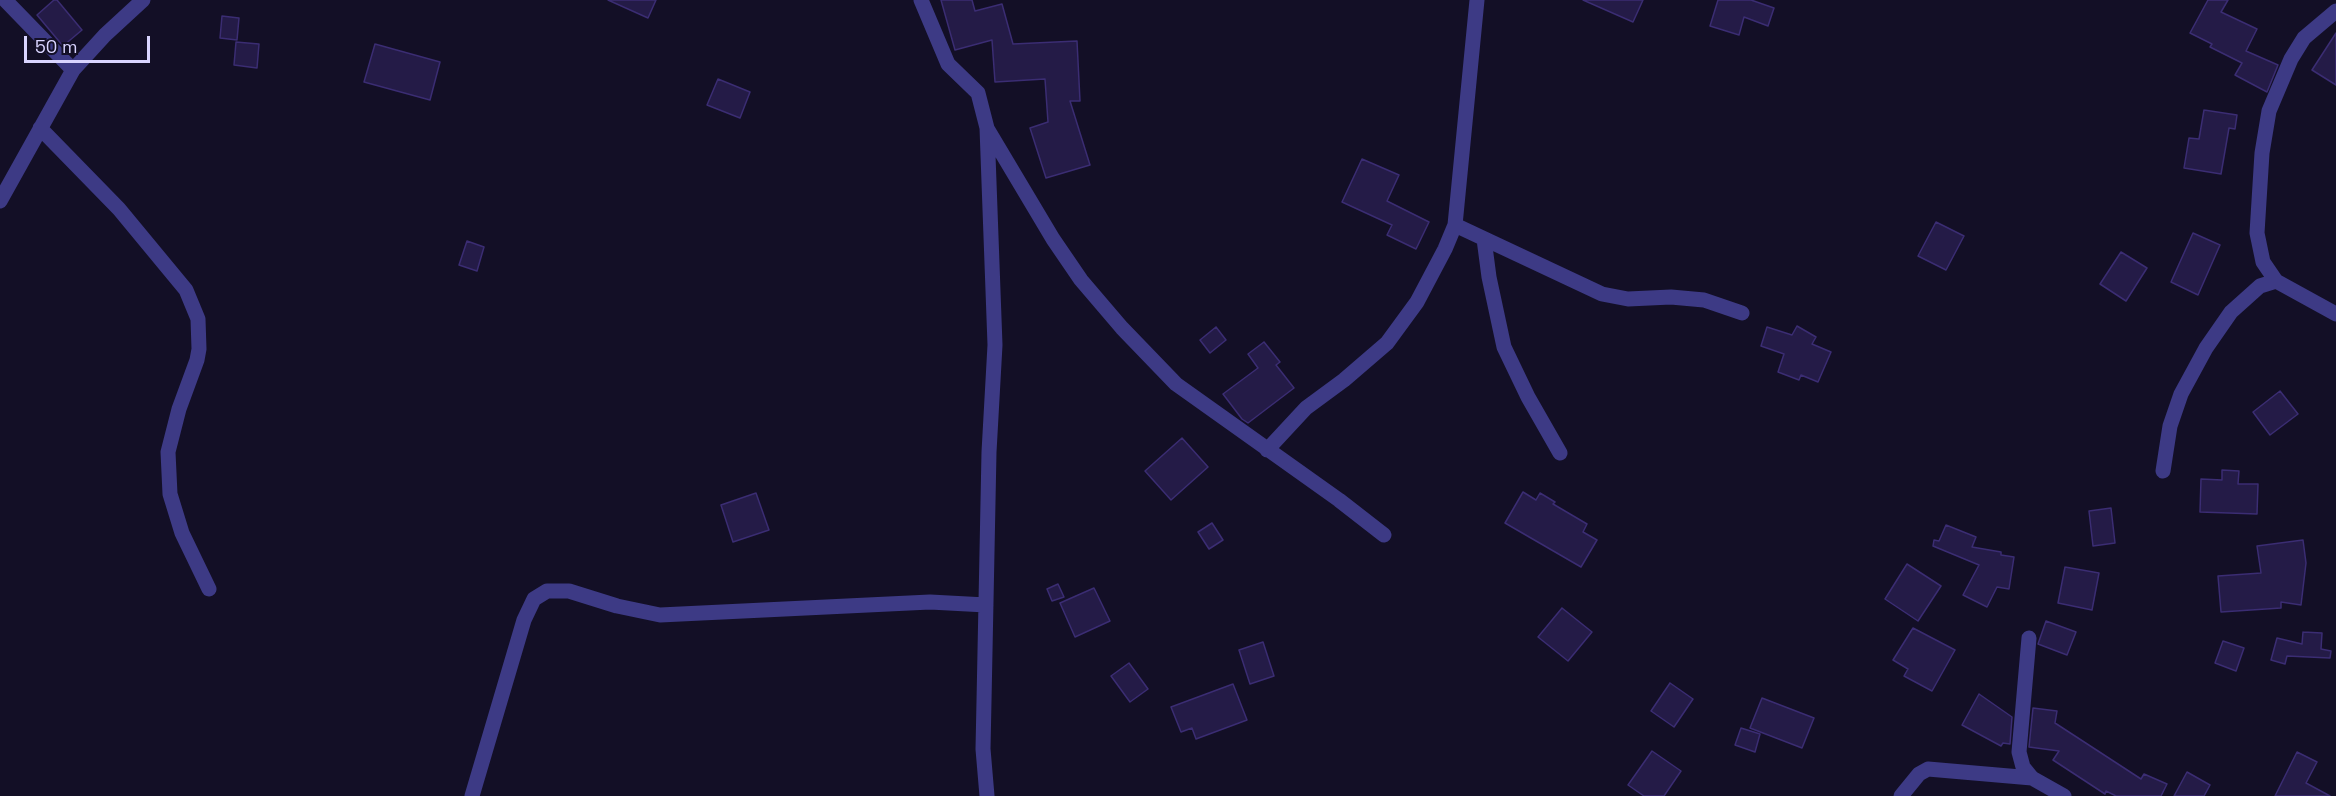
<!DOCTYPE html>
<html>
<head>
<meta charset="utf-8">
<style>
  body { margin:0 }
  #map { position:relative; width:2336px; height:796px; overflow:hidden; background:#130f26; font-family:"Space Grotesk",sans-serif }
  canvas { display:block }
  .scale { position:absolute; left:24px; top:36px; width:126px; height:27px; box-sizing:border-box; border:3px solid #d9d4ff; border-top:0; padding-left:8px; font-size:18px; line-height:21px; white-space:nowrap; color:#d9d4ff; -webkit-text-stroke:4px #130f26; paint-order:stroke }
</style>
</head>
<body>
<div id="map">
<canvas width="2336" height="796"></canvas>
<div class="scale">50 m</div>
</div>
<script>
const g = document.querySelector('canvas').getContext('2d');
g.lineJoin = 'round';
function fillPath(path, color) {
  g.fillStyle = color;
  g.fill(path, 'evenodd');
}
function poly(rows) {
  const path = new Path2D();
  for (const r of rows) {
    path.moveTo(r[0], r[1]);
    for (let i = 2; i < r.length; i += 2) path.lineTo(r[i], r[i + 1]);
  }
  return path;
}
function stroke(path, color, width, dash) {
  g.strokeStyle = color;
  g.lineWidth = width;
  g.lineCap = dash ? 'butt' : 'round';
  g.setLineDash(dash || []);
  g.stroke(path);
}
const building = poly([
  [54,0,57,0,82,30,63,46,37,15,54,0],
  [608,0,656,0,648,18,608,0],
  [941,0,972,0,975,11,1002,4,1013,44,1077,41,1080,101,1070,101,1090,165,1046,178,1030,128,1048,122,1045,79,995,82,992,40,955,50,941,0],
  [1583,0,1643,0,1633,22,1583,0],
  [1718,0,1751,0,1774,8,1768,26,1744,17,1739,35,1710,26,1718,0],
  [2208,0,2228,0,2221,12,2257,29,2246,51,2278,65,2267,92,2235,75,2242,63,2210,47,2212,44,2190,33,2208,0],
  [222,16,239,18,237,40,220,38,222,16],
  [2336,33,2336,85,2312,70,2336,33],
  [236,42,259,44,257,68,234,65,236,42],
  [375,44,440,62,430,100,364,82,375,44],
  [718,79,750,92,740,118,707,105,718,79],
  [2204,110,2237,115,2235,129,2229,128,2221,174,2184,168,2189,138,2199,139,2204,110],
  [1362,159,1399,175,1387,201,1429,222,1416,249,1387,235,1392,225,1342,202,1362,159],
  [1936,222,1964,236,1946,270,1918,256,1936,222],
  [2193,233,2220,245,2198,295,2171,282,2193,233],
  [467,241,484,247,477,271,459,265,467,241],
  [2121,252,2147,268,2126,301,2100,284,2121,252],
  [1797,326,1816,337,1812,344,1831,352,1818,382,1801,375,1799,380,1778,372,1784,354,1761,346,1767,327,1792,335,1797,326],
  [1216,327,1226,340,1210,353,1200,340,1216,327],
  [1264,342,1280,362,1276,365,1294,388,1248,423,1242,419,1223,394,1258,368,1248,354,1264,342],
  [2280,391,2298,414,2270,435,2253,412,2280,391],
  [1182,438,1208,467,1171,500,1145,471,1182,438],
  [2222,470,2239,471,2238,484,2258,484,2257,514,2200,512,2201,479,2222,480,2222,470],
  [1523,492,1536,500,1540,493,1555,502,1553,504,1587,524,1583,532,1597,540,1581,567,1505,523,1523,492],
  [756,493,769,530,733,542,721,505,756,493],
  [2111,508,2115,543,2093,546,2089,511,2111,508],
  [1212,523,1223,540,1209,549,1198,532,1212,523],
  [1946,525,1976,537,1972,547,2001,552,2001,555,2014,557,2009,589,1997,587,1987,607,1963,595,1979,565,1933,546,1934,540,1939,541,1946,525],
  [2303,540,2306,563,2301,605,2281,602,2281,608,2221,612,2218,576,2261,573,2257,546,2303,540],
  [1907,564,1941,586,1918,621,1885,599,1907,564],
  [2065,567,2099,573,2092,610,2058,603,2065,567],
  [1058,584,1064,597,1052,601,1047,589,1058,584],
  [1094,588,1110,621,1075,637,1060,603,1094,588],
  [1562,608,1592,632,1568,661,1538,637,1562,608],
  [2046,621,2076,632,2067,655,2038,644,2046,621],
  [1913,628,1955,650,1932,691,1904,676,1908,669,1893,660,1913,628],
  [2303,632,2322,633,2321,649,2331,651,2330,658,2287,656,2285,664,2271,660,2277,638,2302,644,2303,632],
  [2223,641,2244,648,2236,671,2215,663,2223,641],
  [1263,642,1274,676,1250,684,1239,650,1263,642],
  [1129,663,1148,689,1130,702,1111,676,1129,663],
  [1670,683,1693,699,1674,727,1651,711,1670,683],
  [1233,684,1247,720,1196,739,1192,728,1181,732,1171,707,1233,684],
  [1979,694,2012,717,2010,744,2003,743,2001,746,1962,725,1979,694],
  [1762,698,1814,718,1802,748,1750,728,1762,698],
  [2033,708,2057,711,2055,723,2141,779,2144,774,2167,784,2161,796,2116,796,2106,791,2105,794,2053,760,2059,751,2029,747,2033,708],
  [1741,728,1760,734,1755,752,1735,745,1741,728],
  [1652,751,1681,771,1664,796,1644,796,1628,785,1652,751],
  [2297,752,2317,762,2306,783,2330,796,2275,796,2297,752],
  [2187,772,2210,785,2204,796,2174,796,2187,772]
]);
const street = poly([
  [5,0,73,70],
  [921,0,948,64,978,93,987,128,995,345,989,452,984,701,983,749,987,796],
  [2336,11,2304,38,2291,59,2269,111,2262,153,2257,233,2263,262,2276,281,2336,314],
  [40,128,119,209,186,290,198,319,199,349,197,360,179,409,168,452,170,494,182,533,209,589],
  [988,130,1053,239,1081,280,1122,328,1176,384,1339,500,1384,535],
  [0,201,73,70,105,35,143,0],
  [1455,225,1602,294,1628,299,1671,297,1704,300,1742,313],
  [1484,239,1489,277,1504,347,1528,397,1560,453],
  [1267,450,1306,408,1344,380,1387,343,1417,302,1445,249,1455,225,1477,0],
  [2163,471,2170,426,2181,394,2206,348,2231,312,2260,286,2276,281],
  [2029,638,2019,752,2023,767,2032,778,2064,796],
  [472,796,524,620,534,599,547,591,569,591,617,606,660,615,930,602,986,605],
  [1901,796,1919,774,1928,769,2032,778]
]);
fillPath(building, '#241b47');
stroke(building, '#3b2d73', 1.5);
stroke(street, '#3d3a85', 15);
</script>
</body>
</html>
